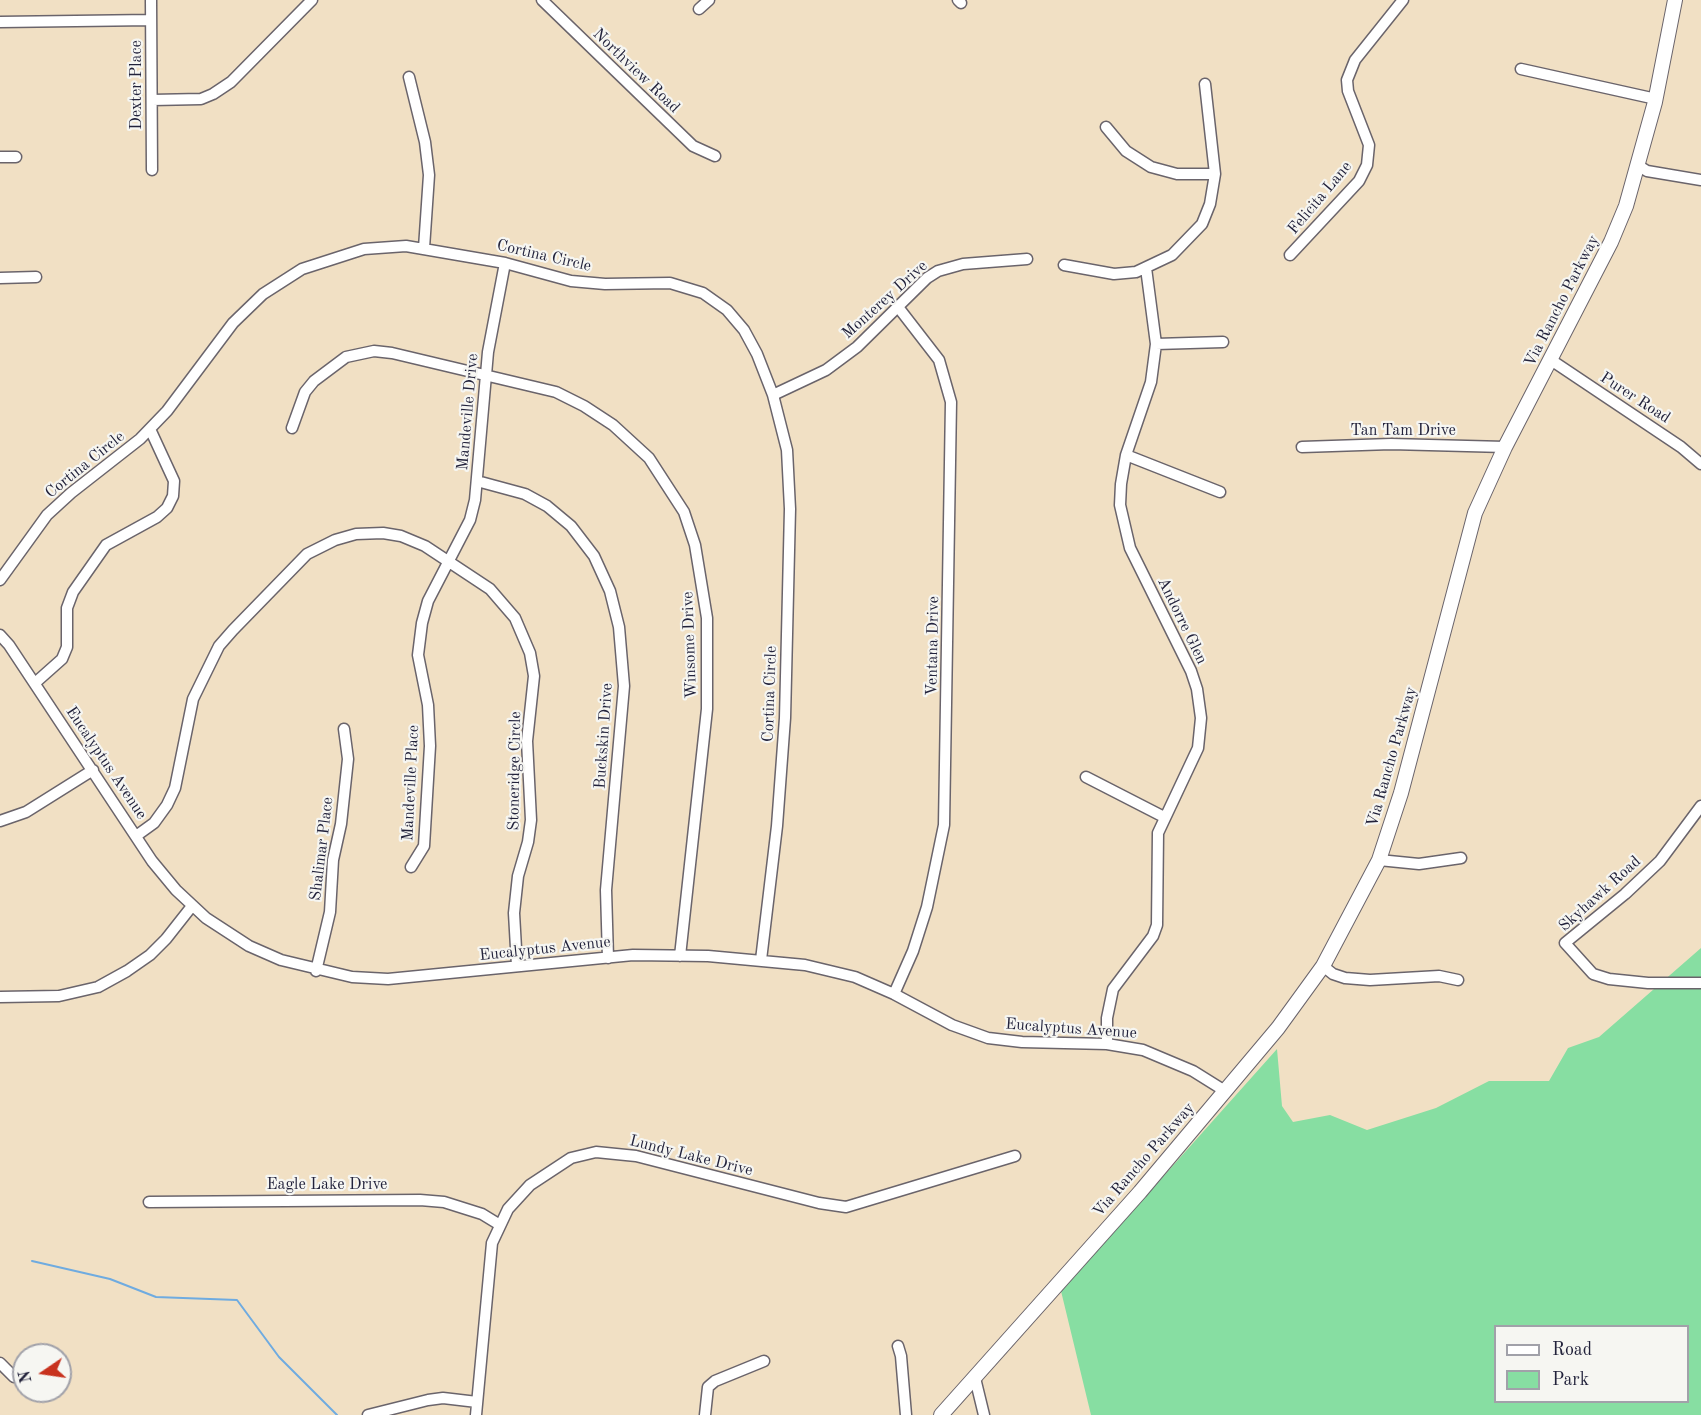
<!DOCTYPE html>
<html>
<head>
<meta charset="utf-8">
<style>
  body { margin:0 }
  #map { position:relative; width:1701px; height:1415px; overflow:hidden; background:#f1e0c4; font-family:"Old Standard TT",serif }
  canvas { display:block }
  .legend { position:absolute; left:1494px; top:1325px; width:195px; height:78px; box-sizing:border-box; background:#f6f6f2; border:2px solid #a1a1a9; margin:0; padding:8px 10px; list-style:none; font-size:18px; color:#22223b }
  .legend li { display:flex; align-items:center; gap:12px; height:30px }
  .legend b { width:30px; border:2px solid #a1a1a9 }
  .north { position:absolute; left:12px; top:1343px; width:60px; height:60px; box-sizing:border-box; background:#f6f6f2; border:2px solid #a1a1a9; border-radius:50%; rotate:257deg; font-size:16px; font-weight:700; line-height:24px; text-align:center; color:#22223b }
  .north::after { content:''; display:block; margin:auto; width:21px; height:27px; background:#c8321e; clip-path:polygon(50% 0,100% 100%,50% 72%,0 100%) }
</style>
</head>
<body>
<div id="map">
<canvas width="1701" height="1415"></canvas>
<ul class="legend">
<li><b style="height:8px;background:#fff"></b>Road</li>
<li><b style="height:16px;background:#87dea2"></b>Park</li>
</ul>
<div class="north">N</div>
</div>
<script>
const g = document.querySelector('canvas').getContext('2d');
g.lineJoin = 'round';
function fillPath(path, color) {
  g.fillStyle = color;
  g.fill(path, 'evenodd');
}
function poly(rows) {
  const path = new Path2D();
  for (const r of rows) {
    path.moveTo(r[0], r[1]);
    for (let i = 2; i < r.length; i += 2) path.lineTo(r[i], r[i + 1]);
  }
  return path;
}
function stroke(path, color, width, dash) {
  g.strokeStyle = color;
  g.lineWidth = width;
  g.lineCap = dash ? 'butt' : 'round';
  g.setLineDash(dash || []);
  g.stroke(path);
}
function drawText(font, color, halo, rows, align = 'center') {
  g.font = font + ' "Old Standard TT",serif';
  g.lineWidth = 4.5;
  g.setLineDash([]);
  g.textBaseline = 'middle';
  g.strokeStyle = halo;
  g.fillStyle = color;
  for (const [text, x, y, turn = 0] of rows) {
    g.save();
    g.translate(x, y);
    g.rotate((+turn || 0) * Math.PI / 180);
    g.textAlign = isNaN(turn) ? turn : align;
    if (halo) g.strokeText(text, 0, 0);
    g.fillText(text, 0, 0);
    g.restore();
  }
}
const green = poly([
  [1701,948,1701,1415,1091,1415,1061,1291,1277,1049,1282,1106,1293,1122,1330,1115,1367,1130,1436,1108,1489,1081,1549,1081,1568,1048,1599,1037],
  [1496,1326,1688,1326,1688,1402,1496,1402]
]);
const stream = poly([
  [32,1261,110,1279,156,1297,237,1300,279,1357,337,1415]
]);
const minor = poly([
  [151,0,152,170],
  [542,0,693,146,715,156],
  [958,0,961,3],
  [699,9,709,0],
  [0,22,151,20],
  [1521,69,1656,99],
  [409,77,425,142,429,175,424,248],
  [152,100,201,99,213,94,231,82,312,0],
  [1106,127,1126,151,1151,167,1177,174,1215,174],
  [0,157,16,157],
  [1639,166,1647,171,1701,180],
  [1290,255,1359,181,1367,165,1369,145,1348,91,1347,80,1355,60,1403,0],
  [1064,265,1114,274,1136,272,1172,255,1202,224,1210,204,1215,174,1205,84],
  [0,278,36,277],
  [1156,344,1223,342],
  [1551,360,1681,447,1701,464],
  [773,395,826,370,857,347,927,278,938,271,963,264,1027,259],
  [292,428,305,392,314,381,346,357,374,351,392,353,556,392,584,406,613,425,649,458,684,512,695,545,707,618,707,709,680,956],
  [1302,447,1391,444,1505,447],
  [1126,455,1220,492],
  [477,481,525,494,547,506,571,526,594,556,610,591,619,627,624,686,606,890,608,958],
  [0,580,47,515,71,493,140,439,167,411,233,323,263,294,302,269,364,249,406,246,505,263,571,281,605,284,670,283,703,293,727,310,744,330,757,354,773,395,787,450,790,509,785,718,777,826,761,960],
  [0,635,9,645,152,861,176,890,206,918,249,946,281,960,352,977,388,979,633,955,708,956,805,965,855,977,894,994,952,1025,988,1038,1022,1042,1107,1044,1143,1050,1193,1071,1225,1091],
  [35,683,62,659,67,647,67,608,73,592,106,545,157,517,167,508,173,496,174,481,150,429],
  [1086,777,1164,817],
  [1701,806,1660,861,1625,894,1565,943,1593,974,1609,979,1648,983,1701,983],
  [0,821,26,812,93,770],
  [136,836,154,823,167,805,175,788,193,699,219,646,233,630,307,554,335,540,356,534,383,533,401,536,425,546,490,589,515,618,530,653,534,676,527,741,531,820,528,842,518,876,514,913,517,966],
  [1379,860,1419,864,1461,858],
  [411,867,424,846,430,746,428,705,418,655,422,623,428,601,470,520,475,500,488,352,505,263],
  [1323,966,1333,974,1345,978,1370,980,1439,976,1458,980],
  [316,971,330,912,333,860,341,824,348,759,344,729],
  [894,994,913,951,927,907,944,825,951,402,939,360,898,307],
  [0,997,59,996,98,987,127,971,150,955,166,939,192,906],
  [1107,1044,1107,1018,1113,989,1153,936,1157,925,1158,833,1198,748,1201,718,1197,689,1191,671,1130,548,1120,505,1121,484,1126,455,1151,382,1156,344,1146,268],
  [149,1202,420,1200,444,1202,482,1214,500,1225],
  [898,1346,901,1356,906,1415],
  [0,1363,14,1377],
  [975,1378,984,1415],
  [368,1415,428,1400,443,1398,477,1402],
  [476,1415,492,1243,508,1209,530,1185,571,1158,596,1152,636,1156,819,1203,846,1207,1015,1156],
  [705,1415,708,1387,715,1381,764,1361]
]);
const major = poly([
  [941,1415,1140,1192,1278,1028,1323,966,1379,860,1401,793,1475,513,1505,447,1611,242,1626,206,1655,102,1675,0]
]);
const streetNames = [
  ["Northview Road",636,71,44],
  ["Dexter Place",137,85,-90],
  ["Felicita Lane",1320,198,-50],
  ["Cortina Circle",544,256,13],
  ["Monterey Drive",885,300,-42],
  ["Via Rancho Parkway",1562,301,-63],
  ["Purer Road",1635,398,33],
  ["Mandeville Drive",468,412,-85],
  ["Tan Tam Drive",1403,431],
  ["Cortina Circle",85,465,-39],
  ["Andorre Glen",1182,621,64],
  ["Winsome Drive",690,645,-92],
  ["Ventana Drive",933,646,-89],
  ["Cortina Circle",770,694,-88],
  ["Buckskin Drive",604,736,-86],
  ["Via Rancho Parkway",1392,757,-74],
  ["Eucalyptus Avenue",106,763,56],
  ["Stoneridge Circle",515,771,-89],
  ["Mandeville Place",411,783,-87],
  ["Shalimar Place",322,849,-83],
  ["Skyhawk Road",1600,894,-42],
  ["Eucalyptus Avenue",545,949,-6],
  ["Eucalyptus Avenue",1071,1029,4],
  ["Lundy Lake Drive",691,1156,14],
  ["Via Rancho Parkway",1144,1160,-49],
  ["Eagle Lake Drive",327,1185]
];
fillPath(green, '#87dea2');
stroke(stream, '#6fabe0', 2);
stroke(minor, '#6a646b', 13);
stroke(major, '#6a646b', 16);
stroke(minor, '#fff', 10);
stroke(major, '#fff', 14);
drawText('16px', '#22223b', '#f6f6f2', streetNames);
</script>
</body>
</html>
